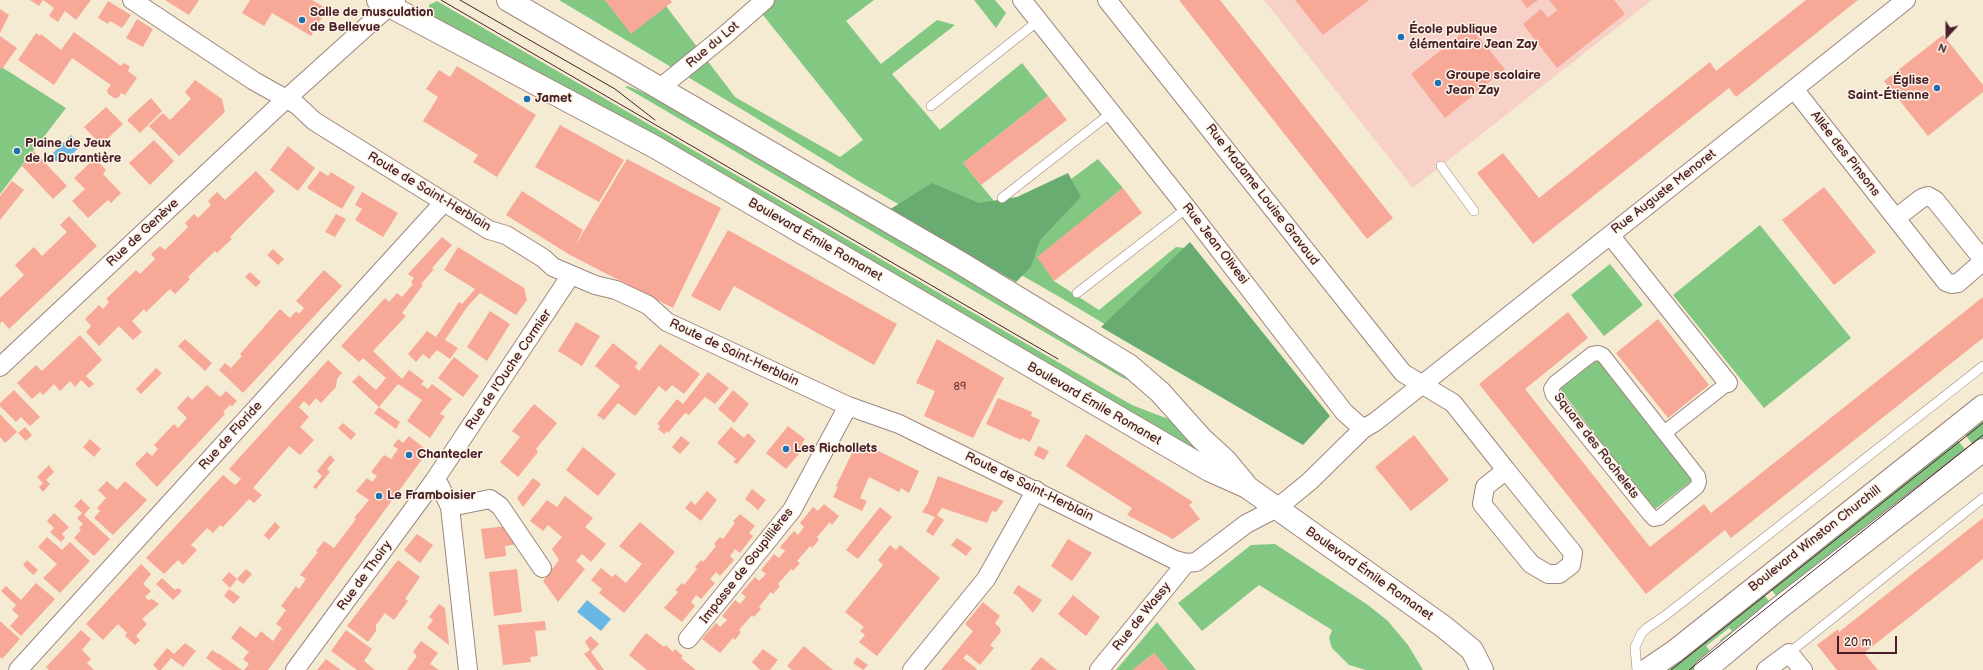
<!DOCTYPE html>
<html>
<head>
<meta charset="utf-8">
<style>
  body { margin:0 }
  #map { position:relative; width:1983px; height:670px; overflow:hidden; background:#f5ebd3; font-family:"Balsamiq Sans",sans-serif }
  canvas { display:block }
  .north { position:absolute; left:1927px; top:16px; width:40px; height:40px; -webkit-text-stroke:3px #fcf5e5; paint-order:stroke; rotate:201deg; font-size:11px; font-weight:700; line-height:16px; text-align:center; color:#4a1f2b }
  .north::after { content:''; display:block; margin:auto; width:14px; height:18px; background:#4a1f2b; clip-path:polygon(50% 0,100% 100%,50% 72%,0 100%) }
  .scale { position:absolute; left:1837px; top:636px; width:60px; height:18px; box-sizing:border-box; border:2px solid #4a1f2b; border-top:0; padding-left:5px; font-size:12px; line-height:14px; white-space:nowrap; color:#4a1f2b; -webkit-text-stroke:3px #fcf5e5; paint-order:stroke }
</style>
</head>
<body>
<div id="map">
<canvas width="1983" height="670"></canvas>
<div class="north">N</div>
<div class="scale">20 m</div>
</div>
<script>
const g = document.querySelector('canvas').getContext('2d');
g.lineJoin = 'round';
function fillPath(path, color) {
  g.fillStyle = color;
  g.fill(path, 'evenodd');
}
function poly(rows) {
  const path = new Path2D();
  for (const r of rows) {
    path.moveTo(r[0], r[1]);
    for (let i = 2; i < r.length; i += 2) path.lineTo(r[i], r[i + 1]);
  }
  return path;
}
function stroke(path, color, width, dash) {
  g.strokeStyle = color;
  g.lineWidth = width;
  g.lineCap = dash ? 'butt' : 'round';
  g.setLineDash(dash || []);
  g.stroke(path);
}
function drawText(font, color, halo, rows, align = 'center') {
  g.font = font + ' "Balsamiq Sans",sans-serif';
  g.lineWidth = 3;
  g.setLineDash([]);
  g.textBaseline = 'middle';
  g.strokeStyle = halo;
  g.fillStyle = color;
  for (const [text, x, y, turn = 0] of rows) {
    g.save();
    g.translate(x, y);
    g.rotate((+turn || 0) * Math.PI / 180);
    g.textAlign = isNaN(turn) ? turn : align;
    if (halo) g.strokeText(text, 0, 0);
    g.fillText(text, 0, 0);
    g.restore();
  }
}
const built = poly([
  [1264,0,1652,0,1413,188]
]);
const green = poly([
  [559,0,605,0,631,33,666,6,735,97,840,157,863,140,751,0,874,0,846,21,881,64,937,20,955,25,892,74,940,130,1022,63,1048,96,963,163,1012,223,1098,159,1123,188,1038,257,1054,281,1099,310,1176,247,1185,248,1146,349,1063,299,860,182,748,113],
  [974,0,995,0,1006,13,996,28],
  [437,1,1118,397,1132,405,1176,422,1194,443,1203,456,1125,408,672,145,432,17,429,13,429,5],
  [0,66,66,108,0,194],
  [628,86,660,100,1109,361,1138,384,1123,378,625,87],
  [1760,225,1851,338,1764,408,1673,295],
  [1610,264,1643,305,1604,336,1571,295],
  [1598,359,1693,480,1654,510,1560,389],
  [1983,414,1983,441,1975,447,1962,431],
  [1955,437,1968,453,1780,601,1768,585],
  [1275,544,1368,605,1388,621,1408,645,1423,670,1366,670,1349,665,1332,648,1329,638,1332,630,1259,585,1202,631,1178,603,1251,545],
  [1760,590,1774,607,1722,643,1720,640,1732,631,1729,628,1706,646,1713,655,1694,670,1659,670],
  [1157,622,1196,670,1168,670,1154,653,1133,670,1116,670]
]);
const forest = poly([
  [1068,173,1081,197,1040,240,1031,267,1016,282,889,210,932,183,979,203,1017,197],
  [1190,242,1330,416,1303,445,1101,327]
]);
const water = poly([
  [71,135,81,146,62,163,60,161,56,161,53,159,55,155,53,153],
  [587,600,611,619,601,631,577,612]
]);
const building = poly([
  [30,0,91,0,76,20,65,11,58,22,49,16,54,8,43,0,39,6],
  [165,0,199,0,189,15],
  [250,0,312,0,327,9,311,36,272,13,264,26,242,13],
  [605,0,670,0,672,2,631,34],
  [1179,0,1220,0,1393,218,1367,239],
  [1295,0,1369,0,1323,35],
  [1521,0,1538,0,1527,8],
  [1549,0,1614,0,1625,14,1557,68,1523,24,1541,9,1548,18,1557,10],
  [1806,0,1858,0,1736,97,1729,88,1533,244,1477,173,1503,153,1539,198,1710,62,1716,71],
  [108,1,131,15,122,28,110,21,108,24,98,18],
  [0,9,9,15,0,33],
  [137,19,153,29,143,47,126,38],
  [1470,27,1505,69,1445,118,1411,74],
  [74,32,121,66,124,63,130,67,128,71,137,78,125,95,121,93,118,98,114,98,108,94,107,90,111,85,72,58,54,85,18,60,36,33,40,36,41,34,61,50],
  [1943,35,1983,85,1983,92,1928,136,1884,81],
  [0,36,17,48,2,69,0,68],
  [457,66,536,115,497,177,473,162,478,155,423,121,438,97,426,89,439,70,450,77],
  [195,80,222,99,225,112,179,156,149,126,163,113,170,120,191,99,185,92],
  [1048,96,1067,120,981,185,963,163],
  [151,98,162,111,140,133,127,120],
  [106,107,123,124,101,145,84,127],
  [560,125,624,160,599,202,535,167],
  [154,140,174,161,150,185,129,163],
  [288,146,315,168,298,191,270,170],
  [34,151,67,186,53,199,22,166],
  [95,158,106,170,103,174,121,193,111,203,108,200,88,218,72,201,85,189,74,178],
  [627,159,721,208,673,308,570,255,506,215,522,191,583,230,575,246],
  [256,171,275,191,230,237,232,239,217,253,215,251,188,277,190,279,175,294,170,289,146,312,144,309,132,321,142,332,133,340,119,326,99,346,86,332,91,326,85,319,99,305,103,309,109,302,106,299,136,270,140,274,155,259,151,254,160,246,165,250,188,227,185,223,194,214,198,218,211,205,208,201,217,192,225,200],
  [320,171,328,176,331,172,355,187,342,209,307,188],
  [12,181,24,190,0,220,0,196],
  [1824,187,1876,252,1834,285,1782,220],
  [1123,188,1142,213,1054,281,1037,257],
  [362,192,398,213,383,237,355,220,362,209,355,205],
  [336,214,346,219,335,237,325,232],
  [69,216,97,246,9,329,2,321,0,324,0,298,24,275,15,265,34,247,42,256,67,232,60,225],
  [728,230,897,324,874,365,734,286,720,311,691,296],
  [442,237,452,245,432,268,434,269,421,284,423,285,402,313,406,316,373,351,402,379,409,370,424,381,421,384,428,389,432,384,452,399,440,414,445,416,430,438,407,421,422,400,398,384,379,407,400,422,396,429,374,413,379,407,352,382,359,375,376,390,386,378,363,358,359,362,341,346,385,298,389,302,397,293,402,297,413,284,411,282,414,278,408,274],
  [458,247,524,288,527,300,516,315,480,293,467,307,445,340,458,348,450,359,437,350,429,359,423,354,416,362,408,354,427,331,436,337,459,302,462,304,475,289,444,270],
  [273,249,284,259,278,265,267,255],
  [324,270,342,286,243,393,219,370,225,363,231,368,242,356,240,354,280,309,290,318,296,311,299,314,304,308,296,301],
  [250,272,261,282,256,287,245,277],
  [1983,297,1983,338,1731,538,1725,530,1646,594,1479,384,1568,312,1588,338,1525,389,1650,547,1704,504,1711,513],
  [490,311,510,324,487,361,467,347],
  [1658,319,1709,385,1668,418,1616,353],
  [576,322,600,336,582,366,558,351],
  [80,335,102,360,86,376,94,384,89,388,81,380,75,387,70,381,60,391,54,384,43,395,40,392,32,399,17,383,36,365,42,371],
  [185,339,212,363,205,371,178,346],
  [937,339,1004,378,973,438,924,416,935,391,916,383],
  [613,343,638,363,635,367,639,371,660,344,700,374,684,394,672,385,666,392,659,386,635,416,618,403,604,420,597,415,620,386,595,366],
  [454,357,479,376,463,397,438,378],
  [328,360,342,373,337,379,336,387,321,403,316,398,309,406,304,401,299,407,309,417,300,427,314,440,300,455,289,446,253,488,262,495,254,503,249,499,223,527,220,525,213,533,207,528,191,545,197,550,183,565,178,560,164,574,146,558,223,475,235,485,241,479,229,469],
  [156,368,162,373,141,394,136,389],
  [708,372,729,388,715,404,705,397,689,415,685,413,668,433,667,431,664,434,658,429,660,426,657,424,677,399,683,404],
  [207,385,220,397,226,391,237,401,232,406,230,405,223,412,225,414,157,487,135,464,147,452,152,456,158,449,154,445,174,424,178,428,187,418,177,408,188,396,192,400],
  [14,390,40,417,30,426,21,417,16,422,0,406,0,403],
  [733,390,749,404,734,423,718,409],
  [998,398,1032,412,1031,416,1040,420,1030,442,1022,438,1021,440,986,424],
  [534,404,557,423,536,449,538,452,518,477,500,462,520,437,512,431],
  [0,414,17,432,5,443,0,437],
  [343,423,356,434,351,440,338,428],
  [788,426,805,439,802,443,806,446,786,469,766,453],
  [25,427,32,435,26,441,18,433],
  [731,427,744,438,748,433,756,441,737,464,733,462,736,459,717,443],
  [1086,434,1193,502,1189,505,1200,519,1173,539,1127,515,1132,508,1066,466],
  [1414,435,1449,480,1411,511,1375,467],
  [409,436,428,451,268,670,244,670,249,664,243,659,249,652,231,638,240,626,256,638,261,631,273,641,282,628,276,624,286,610,281,606,296,586,299,589,306,579,300,575,318,552,316,551,324,541,334,548,356,519,354,518,369,500,356,491,367,478,372,482,377,476,371,472,384,455,391,459,398,449,393,446,398,439,403,443],
  [681,436,690,443,680,454,672,447],
  [90,439,101,449,94,457,83,447],
  [862,443,919,471,909,493,901,488,899,492,869,477,860,498,867,501,862,511,833,497,838,487,836,486,855,447,859,449],
  [1038,446,1049,451,1044,460,1034,455],
  [583,447,616,474,598,496,566,470],
  [330,455,335,460,327,469,330,472,316,489,313,487,322,476,317,471],
  [49,465,54,472,46,480,50,484,43,492,39,487,43,483,37,477],
  [938,476,1004,501,996,512,992,511,987,523,942,508,937,515,944,520,933,536,926,531,935,517,922,512,928,503],
  [533,478,541,484,523,507,517,498],
  [107,481,117,490,125,481,147,500,113,535,94,518,100,511,97,508,106,498,98,490],
  [752,489,766,500,758,510,745,499],
  [707,491,717,500,701,521,685,508,691,501,695,505],
  [565,496,593,518,585,527,606,544,591,562,582,554,576,561,585,569,558,602,543,581,559,560,552,549,562,537,548,525,543,531,530,521,547,500,557,507],
  [81,499,90,508,84,515,110,539,94,556,74,538,81,530,79,528,83,524,77,518,82,513,74,506],
  [824,504,839,516,832,525,830,522,817,537,819,540,812,548,810,546,797,561,800,563,793,571,791,569,778,584,780,586,773,594,771,592,759,607,761,609,754,617,752,615,739,630,741,632,735,640,733,638,720,653,702,639,716,623,720,627,727,620,722,616,735,600,740,604,746,597,741,593,755,577,759,581,766,574,761,570,774,554,779,558,785,551,780,547,794,531,798,535,804,527,800,523,813,507,818,511],
  [880,507,892,517,858,559,846,550],
  [54,513,69,527,62,534,65,538,61,542,50,532,54,528,47,521],
  [740,514,755,526,749,533,753,536,740,553,735,549,730,556,734,560,720,576,716,572,710,579,715,583,701,599,696,595,691,602,695,606,682,622,664,608,678,592,675,590,682,583,684,585,697,569,695,567,701,560,703,562,716,546,714,544,720,537,723,539,735,523,733,521],
  [1983,518,1983,559,1864,653,1878,670,1837,670,1817,645,1838,629,1839,632],
  [275,522,280,527,269,540,264,535],
  [640,522,675,552,624,613,599,593,602,589,591,580,601,568,612,577,615,574,626,583,642,564,619,546],
  [506,526,518,544,505,546,506,556,485,559,481,529],
  [417,534,433,545,420,563,404,550],
  [47,537,62,550,70,542,90,561,60,593,43,578,57,564,38,547],
  [957,538,972,548,966,556,951,545],
  [1068,539,1092,553,1072,581,1051,566],
  [890,545,896,550,900,545,940,578,877,656,859,642,865,635,860,631,864,627,845,612,883,565,878,560],
  [27,560,38,570,33,575,23,565],
  [398,560,420,577,405,599,408,601,394,620,385,613,376,625,376,631,368,642,347,626],
  [141,564,151,574,143,584,151,591,145,597,148,600,152,599,159,604,142,619,147,624,136,636,140,640,135,645,125,636,127,633,118,624,103,640,86,624],
  [246,569,252,574,243,584,237,579,230,588,222,580,229,572,237,579],
  [517,569,522,612,494,616,489,572],
  [162,578,175,590,178,588,182,591,173,600,156,584],
  [36,583,55,599,21,636,10,626,19,616,12,610,16,605,1,591,6,586,21,600],
  [1018,585,1042,600,1033,613,1019,597,1013,593],
  [229,589,240,597,234,604,224,596],
  [1073,595,1100,617,1086,636,1058,614],
  [983,602,1000,616,995,623,1000,628,1001,632,990,645,994,648,980,665,967,654,963,658,977,669,976,670,941,670,973,631,965,624],
  [439,604,445,608,449,645,427,628,433,620,429,617],
  [0,621,20,639,2,659,0,657],
  [545,621,546,630,535,631,538,656,530,657,531,662,503,665,498,625],
  [81,630,91,639,82,650,91,659,87,663,94,670,49,670,46,667],
  [346,630,372,649,364,661,375,670,357,670,331,651],
  [646,633,664,647,666,645,673,652,675,649,683,656,681,658,696,670,647,670,629,655],
  [590,636,599,644,591,652,604,670,597,670,584,654,590,650,585,642],
  [421,641,438,653,430,664,439,670,407,670,417,656,413,652],
  [185,643,196,651,183,667,171,658,161,670,158,670,153,665,167,648,174,654],
  [804,646,817,657,833,670,792,670,787,666],
  [763,649,778,660,770,670,760,670,752,662],
  [212,650,218,654,218,653,242,670,222,670,206,658],
  [1154,653,1168,670,1133,670],
  [857,657,868,665,863,670,853,663],
  [1041,657,1057,670,1030,670],
  [326,659,341,670,317,670]
]);
const service = poly([
  [931,106,1038,21],
  [1441,166,1474,211],
  [1002,198,1111,113],
  [1077,293,1187,208],
  [1789,653,1983,498],
  [1637,670,1635,647,1641,634,1647,628,1666,615,1983,366]
]);
const pedestrian = poly([
  [1598,353,1603,355,1698,476,1699,482,1697,487,1659,518,1654,519,1650,515,1553,395,1551,389,1555,383,1592,354,1598,353],
  [1664,433,1728,383]
]);
const minor = poly([
  [132,0,254,81,297,105,314,121,489,230,506,235,543,258,553,267,595,285,616,290,648,305,667,322,848,406,899,424,1175,560,1186,563,1196,562,1246,524,1277,508,1309,482,1363,429],
  [1022,0,1187,208,1344,412,1363,429,1375,422,1906,0],
  [1107,0,1403,373,1453,403,1506,470,1485,487,1482,504,1531,564,1548,574,1559,574,1571,565,1573,553,1506,470],
  [660,88,724,36,765,0],
  [1794,89,1946,282,1951,284,1958,283,1981,263,1980,256,1935,200,1928,196,1922,198,1896,218],
  [1610,235,1728,383],
  [0,367,286,99,396,0],
  [434,481,440,486,450,507,468,670],
  [450,507,490,499,500,506,542,568],
  [688,639,792,510,848,406],
  [18,670,444,202],
  [295,670,434,481,571,275],
  [912,670,986,579,1036,490],
  [1099,670,1186,563],
  [1766,670,1789,653,1803,670]
]);
const tertiary = poly([
  [1647,670,1675,651,1983,406],
  [1705,670,1779,608,1983,450]
]);
const primary = poly([
  [378,0,655,147,1209,470,1247,487,1444,627,1472,650,1482,670],
  [508,0,959,262,1130,366,1160,392,1201,438,1225,460,1245,484]
]);
const tram = poly([
  [441,0,1058,359],
  [460,0,615,89,655,120],
  [1671,670,1983,423],
  [1689,670,1983,435]
]);
const markers = [
  [302,20,4,"#1f6fb2"],
  [1401,37,4,"#1f6fb2"],
  [1438,83,4,"#1f6fb2"],
  [1937,88,4,"#1f6fb2"],
  [527,99,4,"#1f6fb2"],
  [17,151,4,"#1f6fb2"],
  [786,449,4,"#1f6fb2"],
  [409,455,4,"#1f6fb2"],
  [379,496,4,"#1f6fb2"]
];
const numberNames = [
  ["89",960,387]
];
const poiNames = [
  ["Salle de musculation",310,13],
  ["de Bellevue",310,28],
  ["École publique",1409,30],
  ["élémentaire Jean Zay",1409,45],
  ["Groupe scolaire",1446,76],
  ["Jean Zay",1446,91],
  ["Église",1929,81,"right"],
  ["Saint-Étienne",1929,96,"right"],
  ["Jamet",535,99],
  ["Plaine de Jeux",25,144],
  ["de la Durantière",25,159],
  ["Les Richollets",794,449],
  ["Chantecler",417,455],
  ["Le Framboisier",387,496]
];
const streetNames = [
  ["Rue du Lot",713,45,-40],
  ["Allée des Pinsons",1845,154,52],
  ["Route de Saint-Herblain",429,192,31],
  ["Rue Auguste Menoret",1664,192,-38],
  ["Rue Madame Louise Gravaud",1262,195,52],
  ["Rue de Genève",143,233,-43],
  ["Boulevard Émile Romanet",815,240,30],
  ["Rue Jean Olivesi",1215,244,52],
  ["Route de Saint-Herblain",734,353,25],
  ["Rue de l'Ouche Cormier",509,370,-56],
  ["Boulevard Émile Romanet",1094,404,30],
  ["Rue de Floride",231,436,-48],
  ["Square des Rochelets",1596,446,52],
  ["Route de Saint-Herblain",1029,487,26],
  ["Boulevard Winston Churchill",1815,539,-38],
  ["Impasse de Goupillières",747,566,-52],
  ["Boulevard Émile Romanet",1369,574,35],
  ["Rue de Thoiry",365,576,-54],
  ["Rue de Wassy",1142,617,-51]
];
fillPath(built, '#f7d1c7');
fillPath(green, '#82c883');
fillPath(forest, '#69ac71');
fillPath(water, '#6ab7e4');
fillPath(building, '#f8a897');
stroke(service, '#a0857f', 10);
stroke(pedestrian, '#a0857f', 16);
stroke(minor, '#a0857f', 20);
stroke(tertiary, '#a0857f', 24);
stroke(primary, '#a0857f', 24);
stroke(service, '#fff', 9);
stroke(pedestrian, '#fff', 14);
stroke(minor, '#fff', 18);
stroke(tertiary, '#fff', 22);
stroke(primary, '#fff', 22);
stroke(tram, '#4a1f2b', 1);
for (const [x, y, r, color] of markers) {
  const dot = new Path2D();
  dot.arc(x, y, r, 0, 2 * Math.PI);
  g.fillStyle = color;
  g.fill(dot);
  stroke(dot, '#fcf5e5', 1.5);
}
drawText('11px', '#764146', null, numberNames);
drawText('bold 13px', '#4a1f2b', '#fcf5e5', poiNames, 'left');
drawText('13px', '#4a1f2b', '#fcf5e5', streetNames);
</script>
</body>
</html>
